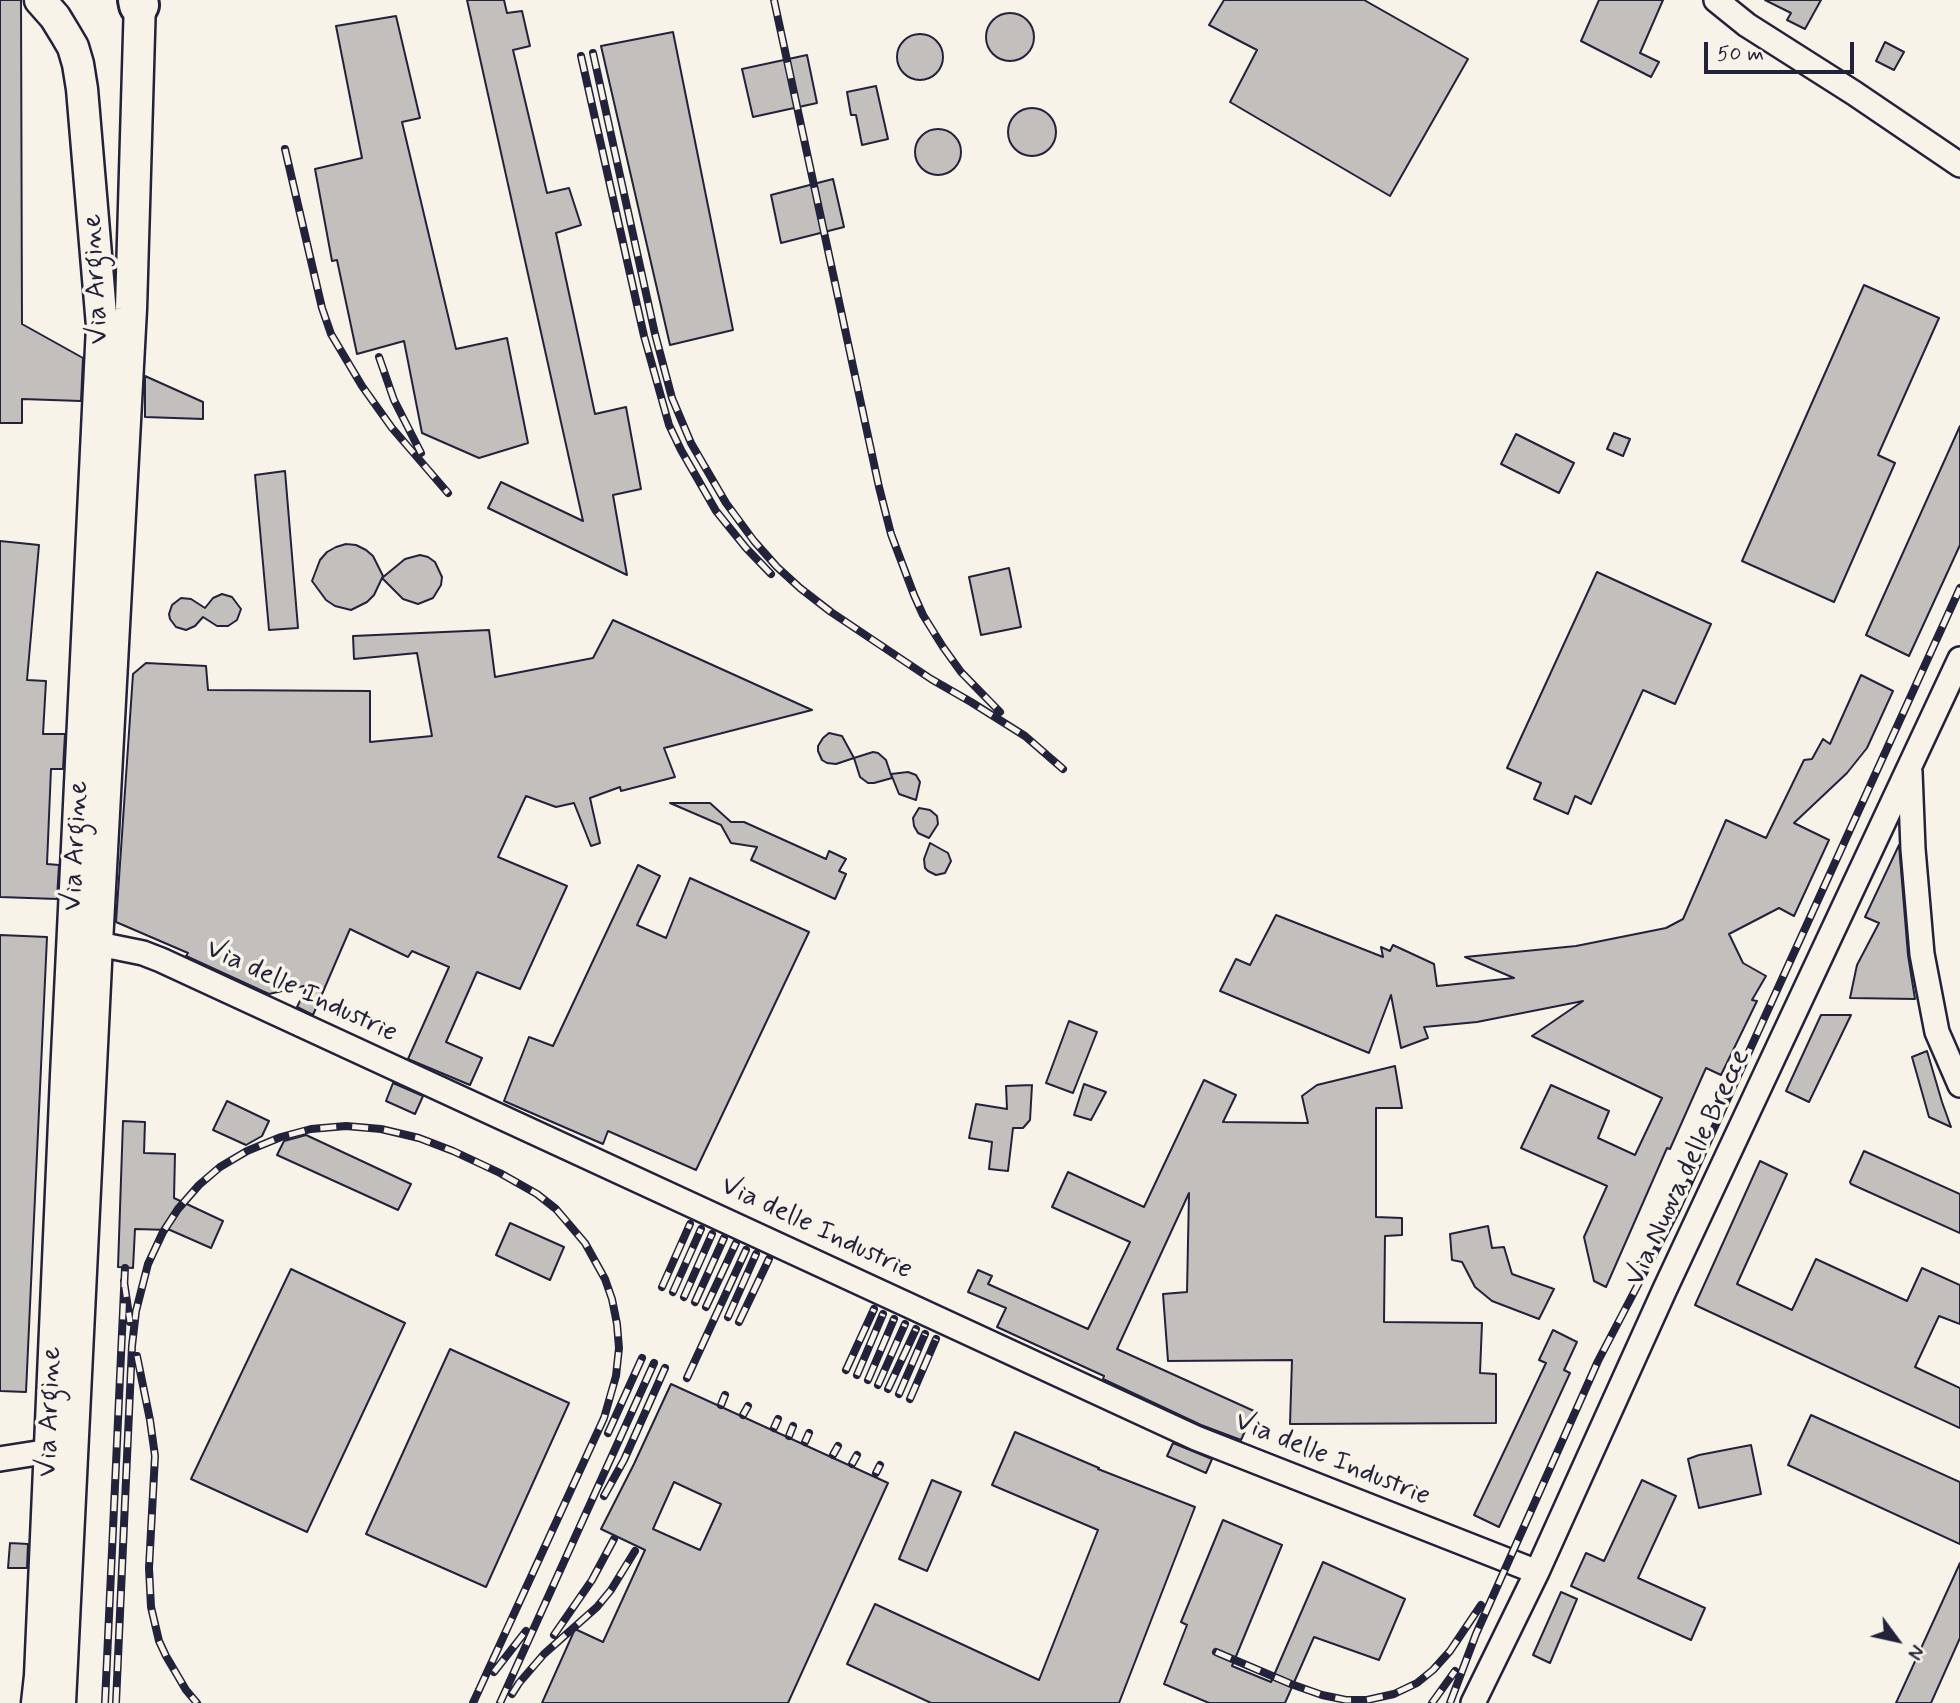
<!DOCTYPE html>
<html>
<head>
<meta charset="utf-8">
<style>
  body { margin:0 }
  #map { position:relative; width:1960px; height:1703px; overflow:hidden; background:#f7f3e8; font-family:Mynerve,sans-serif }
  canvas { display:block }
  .north { position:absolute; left:1862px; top:1605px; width:70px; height:70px; -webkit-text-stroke:5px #f7f3e8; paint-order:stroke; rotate:123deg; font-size:19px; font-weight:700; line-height:28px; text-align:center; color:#22223b }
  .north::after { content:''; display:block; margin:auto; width:24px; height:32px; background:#22223b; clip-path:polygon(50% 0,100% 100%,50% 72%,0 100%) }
  .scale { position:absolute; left:1704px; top:42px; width:150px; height:32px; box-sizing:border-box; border:4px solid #22223b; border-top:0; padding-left:9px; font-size:21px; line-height:24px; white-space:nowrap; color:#22223b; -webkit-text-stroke:5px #f7f3e8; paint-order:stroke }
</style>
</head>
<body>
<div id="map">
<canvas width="1960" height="1703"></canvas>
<div class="north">N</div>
<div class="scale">50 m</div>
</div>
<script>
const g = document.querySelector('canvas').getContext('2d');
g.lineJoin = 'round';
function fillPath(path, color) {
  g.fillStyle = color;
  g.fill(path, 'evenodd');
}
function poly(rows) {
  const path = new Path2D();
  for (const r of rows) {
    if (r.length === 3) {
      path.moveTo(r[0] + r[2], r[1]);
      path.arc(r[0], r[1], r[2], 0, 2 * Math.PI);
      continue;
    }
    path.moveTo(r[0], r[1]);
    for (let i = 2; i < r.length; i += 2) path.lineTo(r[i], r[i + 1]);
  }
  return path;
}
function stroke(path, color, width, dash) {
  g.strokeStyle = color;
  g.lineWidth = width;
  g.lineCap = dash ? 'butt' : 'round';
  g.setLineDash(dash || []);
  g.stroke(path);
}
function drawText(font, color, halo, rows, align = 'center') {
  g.font = font + ' Mynerve,sans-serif';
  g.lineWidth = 7;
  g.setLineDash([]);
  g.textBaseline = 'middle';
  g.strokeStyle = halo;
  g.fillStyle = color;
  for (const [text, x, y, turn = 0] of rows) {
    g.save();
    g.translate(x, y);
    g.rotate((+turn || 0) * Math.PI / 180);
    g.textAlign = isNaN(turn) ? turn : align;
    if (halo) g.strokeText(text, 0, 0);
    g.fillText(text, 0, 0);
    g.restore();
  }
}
const building = poly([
  [0,0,21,0,22,324,83,358,81,401,22,399,22,423,0,423,0,0],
  [467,0,504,0,507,13,522,11,530,46,513,50,547,193,569,188,581,225,556,233,595,414,626,407,641,489,613,495,627,575,488,508,501,482,583,521,467,0],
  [1224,0,1364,0,1468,59,1390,196,1230,102,1257,50,1209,25,1224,0],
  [1599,0,1663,0,1640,53,1659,62,1651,77,1581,41,1599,0],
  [1765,0,1821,0,1805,29,1787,20,1791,13,1765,0],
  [1010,37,24],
  [396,16,420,118,402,122,456,349,507,338,528,443,479,458,422,433,404,341,357,354,337,260,332,261,315,169,362,158,336,26,396,16],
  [673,32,733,330,670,345,601,46,673,32],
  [920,57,23],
  [1885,42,1904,52,1894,70,1876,61,1885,42],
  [807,55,817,103,753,117,742,69,807,55],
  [876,86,888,139,862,145,856,115,851,115,847,92,876,86],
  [1032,132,24],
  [938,152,23],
  [833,179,844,227,781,243,771,195,833,179],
  [1864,285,1939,318,1878,455,1895,463,1834,602,1742,561,1864,285],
  [145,376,203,402,203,419,145,417,145,376],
  [1960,426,1960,545,1909,656,1866,635,1960,426],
  [1614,433,1630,439,1623,456,1607,449,1614,433],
  [1516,434,1574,463,1559,493,1501,464,1516,434],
  [285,471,298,628,269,630,255,475,285,471],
  [0,541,39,545,27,680,46,681,43,734,65,734,63,769,51,769,47,864,59,865,57,899,0,897,0,541],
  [346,544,356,545,366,550,373,556,383,576,374,595,367,602,351,610,335,606,326,600,312,581,320,560,327,552,336,547,346,544],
  [420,555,428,557,435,562,442,577,441,585,433,598,418,604,403,599,382,578,405,559,420,555],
  [1009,568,1021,627,981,635,969,577,1009,568],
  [1597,572,1711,624,1675,704,1643,690,1591,804,1575,796,1568,814,1534,799,1541,783,1507,768,1597,572],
  [222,594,232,597,241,609,237,620,228,626,217,626,203,617,195,626,186,630,176,627,170,619,169,614,172,605,181,598,191,599,205,608,213,598,222,594],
  [613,620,812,710,664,748,675,777,621,791,620,787,590,798,600,843,591,846,574,803,556,807,526,796,498,857,567,886,520,989,477,972,446,1042,482,1058,470,1085,408,1059,449,967,412,951,408,957,350,929,313,1015,297,1007,308,985,269,994,186,956,188,953,116,922,133,674,146,663,206,666,208,690,370,691,370,742,432,736,417,653,354,659,353,636,489,630,495,677,593,658,613,620],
  [1861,675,1893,691,1867,748,1847,773,1794,823,1829,840,1794,916,1779,908,1729,934,1743,963,1766,976,1752,1000,1757,1001,1721,1075,1706,1068,1670,1149,1667,1148,1606,1287,1594,1281,1584,1237,1607,1186,1521,1148,1551,1085,1609,1111,1598,1138,1635,1155,1662,1098,1532,1036,1583,1001,1477,1022,1424,1027,1428,1038,1401,1048,1391,995,1369,1053,1220,991,1236,959,1250,965,1276,915,1383,957,1381,947,1390,951,1393,945,1434,964,1437,986,1514,978,1465,957,1576,946,1666,928,1683,919,1726,820,1766,838,1804,760,1812,759,1823,739,1830,744,1861,675],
  [829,733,842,736,854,758,836,764,827,763,822,760,818,751,818,746,823,738,829,733],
  [873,752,878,753,886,760,892,778,874,783,868,783,860,777,854,758,873,752],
  [908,772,916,775,920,782,916,800,899,794,891,774,908,772],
  [670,803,710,803,731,822,744,822,826,859,829,851,846,859,839,871,846,874,835,899,751,860,757,847,731,843,721,825,670,803],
  [919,808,930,810,937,816,938,824,929,838,918,833,914,826,913,818,919,808],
  [930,843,948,853,951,861,945,873,936,875,928,871,925,868,924,859,930,843],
  [1899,845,1908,955,1915,999,1850,998,1857,965,1879,923,1865,917,1899,845],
  [638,865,660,876,637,925,666,938,690,878,809,932,696,1170,608,1131,603,1144,504,1101,529,1037,553,1046,638,865],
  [0,935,47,937,26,1392,0,1391,0,935],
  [1821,1015,1851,1015,1809,1102,1786,1091,1821,1015],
  [1069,1021,1097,1032,1073,1093,1046,1083,1069,1021],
  [1927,1051,1942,1102,1951,1127,1929,1117,1912,1057,1927,1051],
  [1395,1066,1402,1108,1376,1108,1376,1217,1402,1218,1402,1235,1385,1236,1384,1322,1482,1323,1480,1373,1496,1374,1496,1423,1290,1424,1292,1360,1168,1361,1163,1294,1187,1292,1189,1193,1117,1349,1254,1411,1241,1440,1201,1425,1103,1379,1104,1376,997,1327,1006,1308,968,1292,978,1270,992,1276,988,1284,1088,1329,1130,1242,1052,1207,1068,1172,1144,1207,1204,1080,1236,1095,1223,1122,1308,1123,1302,1096,1317,1085,1395,1066],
  [393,1083,423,1096,415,1114,386,1101,393,1083],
  [1084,1084,1106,1092,1091,1120,1074,1115,1084,1084],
  [1032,1085,1030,1120,1023,1128,1013,1128,1008,1171,989,1169,992,1142,969,1138,976,1104,1007,1109,1006,1086,1032,1085],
  [227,1101,269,1121,262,1136,246,1145,213,1130,227,1101],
  [123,1121,145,1122,144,1153,175,1154,174,1198,223,1221,211,1248,170,1230,135,1229,133,1268,118,1267,123,1121],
  [306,1135,411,1184,398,1210,277,1155,284,1141,306,1135],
  [1864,1151,1960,1194,1960,1233,1851,1184,1850,1182,1864,1151],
  [1760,1161,1787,1174,1737,1284,1792,1310,1816,1259,1907,1301,1922,1268,1960,1285,1960,1324,1939,1316,1915,1367,1960,1388,1960,1428,1695,1305,1760,1161],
  [510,1223,564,1247,550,1280,496,1255,510,1223],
  [1488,1226,1492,1248,1504,1247,1512,1274,1554,1289,1539,1319,1492,1301,1475,1287,1462,1262,1452,1260,1450,1234,1488,1226],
  [291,1269,405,1323,307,1532,191,1479,291,1269],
  [1553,1330,1577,1342,1564,1370,1570,1373,1499,1527,1474,1515,1546,1363,1539,1360,1553,1330],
  [450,1349,569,1403,486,1587,366,1534,450,1349],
  [671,1384,888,1483,788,1703,542,1703,575,1629,603,1642,645,1550,601,1529,634,1464,671,1384],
  [674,1482,721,1504,700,1550,653,1529,674,1482],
  [1811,1415,1960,1482,1960,1544,1788,1465,1811,1415],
  [1015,1432,1099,1468,1098,1469,1195,1507,1119,1703,931,1703,847,1664,875,1604,1039,1680,1098,1530,992,1485,1015,1432],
  [1173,1443,1212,1459,1206,1473,1167,1456,1173,1443],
  [1751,1445,1761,1494,1699,1508,1688,1459,1699,1455,1751,1445],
  [932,1480,961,1492,927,1571,899,1559,932,1480],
  [1642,1480,1676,1496,1638,1578,1705,1608,1691,1640,1571,1586,1586,1553,1604,1561,1642,1480],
  [1223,1520,1282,1545,1232,1666,1271,1682,1323,1562,1405,1599,1379,1660,1314,1637,1285,1703,1209,1703,1164,1684,1187,1625,1181,1622,1223,1520],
  [10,1543,28,1544,27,1568,8,1568,10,1543],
  [1960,1563,1960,1638,1931,1703,1896,1703,1960,1563],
  [1561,1592,1577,1599,1550,1663,1533,1655,1561,1592]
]);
const minor = poly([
  [1716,0,1747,25,1854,93,1960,165],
  [1910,772,1913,849,1922,954,1937,1032,1960,1085],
  [84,941,143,953,161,960,1196,1438,1537,1572],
  [0,1459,50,1451],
  [1473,1703,1537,1572,1665,1289,1960,659]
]);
const tertiary = poly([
  [37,1703,40,1676,66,1076,102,326,82,89,78,64,73,47,66,35,55,17,40,0],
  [60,1703,97,943,131,309,140,0]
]);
const motorway = poly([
  [138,0,139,5]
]);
const rail = poly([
  [774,0,879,487,891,534,914,595,923,615,943,647,961,672,1000,712],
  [593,53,655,334,672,398,691,443,726,503,754,541,777,567,800,588,831,612,931,679,971,702,1025,736,1063,769],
  [581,56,644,336,669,425,681,450,716,511,746,548,771,574],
  [285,149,322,308,331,334,362,386,392,428,448,493],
  [379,357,394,400,421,453],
  [124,1281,130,1322],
  [662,1287,690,1224],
  [673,1292,701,1229],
  [684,1297,712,1234],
  [695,1302,724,1238],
  [706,1307,736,1243],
  [728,1317,756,1254],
  [739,1322,769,1259],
  [137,1356,150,1420,155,1456,149,1568,151,1607,159,1641,166,1656,186,1690,197,1703],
  [846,1370,874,1309],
  [857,1375,883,1314],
  [687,1378,746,1250],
  [868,1380,894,1319],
  [878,1385,905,1324],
  [888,1389,916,1329],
  [899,1394,925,1334],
  [910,1399,936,1339],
  [721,1405,725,1395],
  [743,1415,748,1406],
  [774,1428,778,1419],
  [608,1433,642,1358],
  [789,1436,793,1426],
  [805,1442,809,1433],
  [833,1455,838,1446],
  [852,1464,857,1455],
  [876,1473,880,1465],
  [604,1496,624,1460,665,1368],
  [554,1635,592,1580,614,1539],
  [1216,1652,1291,1684,1322,1695,1346,1700,1367,1700,1394,1694,1417,1683,1433,1670,1450,1651,1481,1605],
  [494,1672,526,1631],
  [512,1694,519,1683,544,1654,597,1607,611,1590,635,1551],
  [105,1703,125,1268],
  [116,1703,132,1346,136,1311,148,1264,163,1232,178,1209,199,1185,220,1167,247,1151,281,1137,311,1129,346,1126,381,1129,419,1138,453,1151,500,1173,537,1194,556,1209,585,1243,605,1279,612,1299,617,1324,619,1348,616,1376,604,1418,473,1703],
  [500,1703,654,1363],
  [1432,1703,1455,1671],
  [1450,1703,1476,1634,1598,1361,1676,1212,1960,588]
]);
const streetNames = [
  ["Via Argine",97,279,-93],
  ["Via Argine",77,846,-87],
  ["Via delle Industrie",301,992,25],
  ["Via Nuova delle Brecce",1689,1168,-65],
  ["Via delle Industrie",816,1229,25],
  ["Via Argine",51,1412,-88],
  ["Via delle Industrie",1332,1460,22]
];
fillPath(building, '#c2bfbd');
stroke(building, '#22223b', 2);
stroke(minor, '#22223b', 28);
stroke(tertiary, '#22223b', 35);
stroke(motorway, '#22223b', 44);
stroke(minor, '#f7f3e8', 23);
stroke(tertiary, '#f7f3e8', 30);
stroke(motorway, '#f7f3e8', 38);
stroke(rail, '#22223b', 8);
stroke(rail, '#f7f3e8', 5, [16]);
drawText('28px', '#22223b', '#f7f3e8', streetNames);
</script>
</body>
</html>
